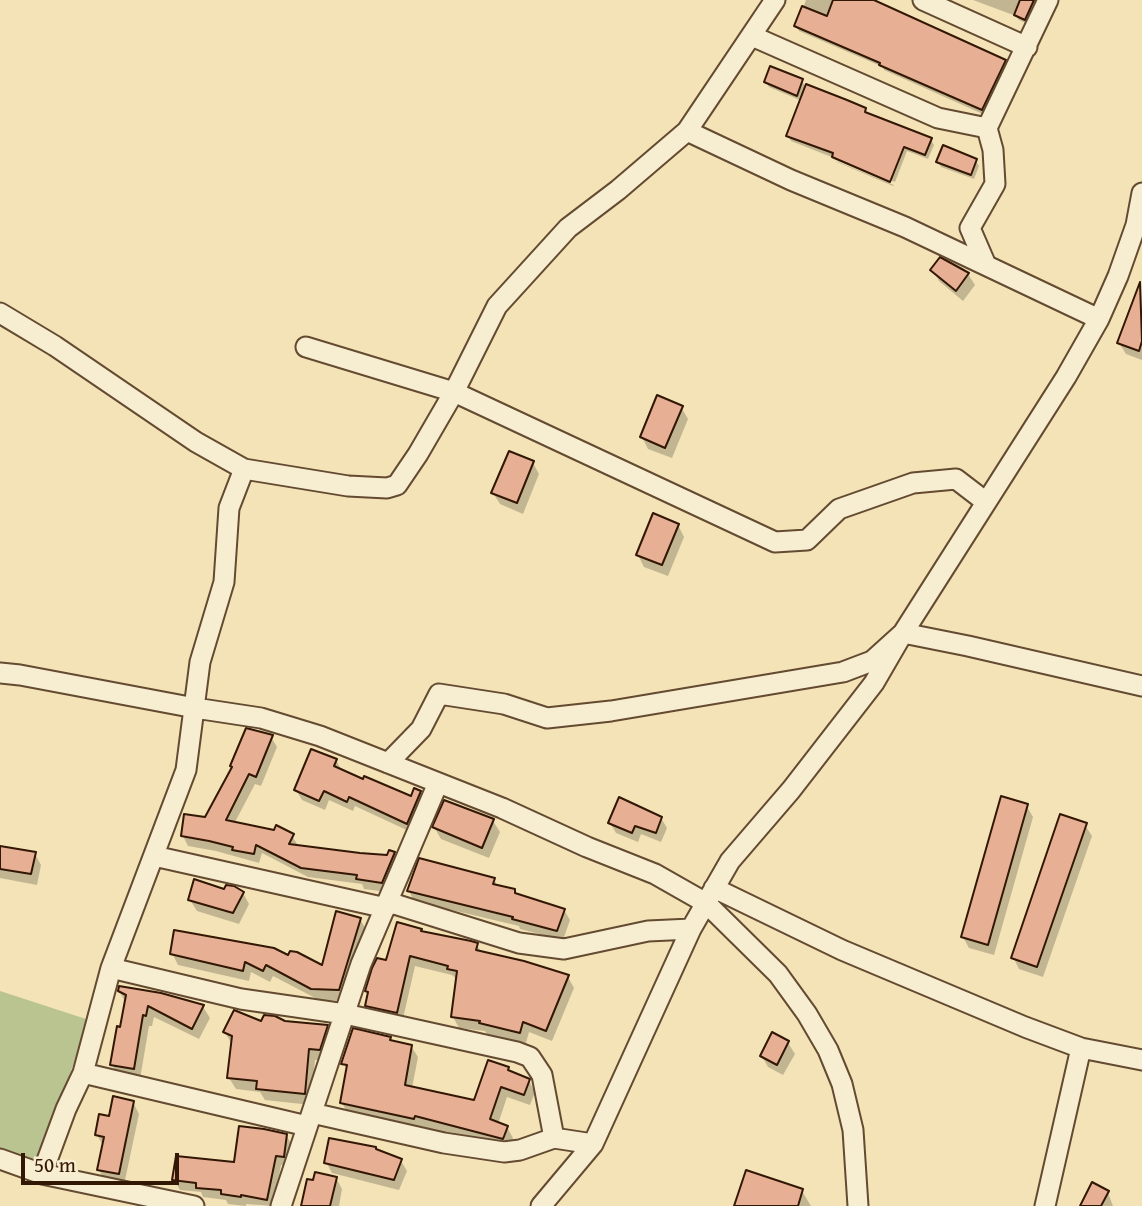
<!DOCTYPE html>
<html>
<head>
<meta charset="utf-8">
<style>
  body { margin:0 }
  #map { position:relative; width:1142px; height:1206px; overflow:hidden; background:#f3e3b6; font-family:"Gentium Book Plus",serif }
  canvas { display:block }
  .scale { position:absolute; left:21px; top:1153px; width:158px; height:32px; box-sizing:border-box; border:4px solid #331705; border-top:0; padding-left:9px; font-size:21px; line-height:24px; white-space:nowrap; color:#331705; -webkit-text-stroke:5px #f7edd0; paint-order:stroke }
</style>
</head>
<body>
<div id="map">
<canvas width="1142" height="1206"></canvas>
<div class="scale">50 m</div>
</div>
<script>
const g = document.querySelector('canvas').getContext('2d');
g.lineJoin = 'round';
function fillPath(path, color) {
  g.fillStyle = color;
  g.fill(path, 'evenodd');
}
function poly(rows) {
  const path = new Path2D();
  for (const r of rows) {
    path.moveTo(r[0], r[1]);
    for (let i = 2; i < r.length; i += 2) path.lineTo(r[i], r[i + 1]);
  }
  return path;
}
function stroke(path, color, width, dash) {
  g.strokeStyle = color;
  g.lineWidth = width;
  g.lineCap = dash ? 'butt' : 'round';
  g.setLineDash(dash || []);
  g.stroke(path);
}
const green = poly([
  [0,991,89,1020,39,1161,0,1149]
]);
const shadow = poly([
  [806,0,871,0,1004,62,1007,67,985,115,884,70,883,67,799,31,796,26],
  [973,0,1039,0,1028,24,1019,20,1016,16],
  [802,81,805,86,846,101,865,109,868,115,931,140,934,145,928,159,907,151,895,182,791,141,788,135,802,101,769,87,766,82],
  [836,161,894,185,893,186,837,162],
  [976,161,979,166,974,179,941,167,938,162],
  [933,270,968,274,975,285,963,301,939,281],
  [1133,308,1142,311,1142,360,1126,354,1119,343],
  [681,407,688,419,672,458,648,449,642,437],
  [533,463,539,474,523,514,500,504,493,493],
  [678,525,684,537,668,576,644,567,638,555],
  [271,737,277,747,261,786,255,784,234,824,292,836,299,847,388,857,394,853,400,863,388,892,364,889,362,884,308,877,262,853,259,863,216,851,188,846,183,836,206,819],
  [336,760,342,771,412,798,420,792,426,802,413,833,355,806,353,811,329,800,325,810,302,800,296,790],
  [1026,805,1033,817,994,955,969,948,963,937],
  [661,818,667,828,661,842,641,834,638,842,616,833,610,823],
  [493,821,500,832,489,858,441,839,434,827],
  [1085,825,1092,836,1043,977,1019,969,1013,957],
  [0,848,35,854,41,865,37,885,0,878],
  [494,879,498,887,514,891,517,896,564,910,570,920,563,940,520,929,519,926,414,901,409,891],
  [225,891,243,893,249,904,239,924,197,911,190,900],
  [360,919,367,931,345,1001,319,1000,273,976,270,982,251,972,249,981,178,965,172,953,323,967],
  [422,933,476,944,482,953,568,977,574,988,552,1041,529,1032,526,1043,487,1034,485,1031,459,1028,453,1017,458,980,452,975,415,966,402,1023,373,1016,366,1005,369,995,367,991,387,962],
  [119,991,203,1007,210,1018,199,1039,154,1017,152,1026,149,1026,140,1079,119,1076,112,1065,126,1003],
  [285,1023,327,1027,333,1038,326,1060,315,1060,311,1105,265,1100,260,1092,236,1089,229,1078,231,1043,225,1032],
  [390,1038,392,1043,411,1046,418,1057,412,1088,475,1102,507,1069,510,1073,529,1081,535,1092,530,1105,507,1097,498,1124,507,1127,513,1138,509,1150,420,1126,420,1129,348,1114,342,1103,348,1071,343,1063],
  [788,1043,795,1054,783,1075,768,1067,762,1056],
  [133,1102,139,1114,124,1185,105,1181,99,1170,104,1147,97,1135],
  [286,1135,292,1145,289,1166,281,1165,273,1206,246,1204,246,1206,228,1204,226,1200,203,1197,201,1192,180,1190,174,1180,236,1164],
  [401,1161,407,1171,399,1190,332,1173,326,1162],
  [336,1178,342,1189,339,1206,302,1206],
  [802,1191,811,1206,736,1206],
  [1108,1193,1113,1206,1082,1206]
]);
const building = poly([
  [833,0,874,0,1006,60,982,110,879,65,880,63,794,26,802,6,827,16,833,0],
  [1020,0,1034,0,1025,20,1014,15,1020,0],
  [770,66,803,79,797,96,764,82,770,66],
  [806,84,847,100,866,108,865,112,932,138,925,155,904,147,890,182,832,157,833,153,786,136,806,84],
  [943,145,977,159,971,175,936,162,943,145],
  [940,257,969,273,956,291,930,270,940,257],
  [1140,282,1142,341,1139,351,1117,343,1140,282],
  [657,395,683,406,665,448,640,437,657,395],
  [509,451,534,461,517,503,491,493,509,451],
  [653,513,679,524,662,565,636,555,653,513],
  [246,728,273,735,256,777,249,774,226,820,274,830,276,825,294,834,289,844,360,853,387,855,389,850,395,852,382,883,356,879,357,875,301,868,256,845,254,854,232,850,233,847,209,841,181,836,184,814,205,817,232,767,230,766,246,728],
  [311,749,337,759,334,766,363,779,364,776,411,796,414,788,421,791,407,824,349,797,347,802,324,791,319,801,294,790,311,749],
  [1001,796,1028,804,988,945,961,937,1001,796],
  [619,797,662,817,656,833,635,826,632,833,608,823,619,797],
  [444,800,494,819,482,848,432,827,444,800],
  [1060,814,1087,823,1037,967,1011,958,1060,814],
  [0,846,36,852,31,874,0,869,0,846],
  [419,858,495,878,493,884,515,889,515,893,565,909,557,931,512,919,513,917,407,891,419,858],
  [194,879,224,889,226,885,234,886,244,892,233,913,188,900,194,879],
  [336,911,361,918,339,990,311,989,266,965,263,971,245,962,243,971,170,954,174,930,274,948,288,955,290,951,297,952,322,965,336,911],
  [397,922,422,929,421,931,471,941,478,943,476,950,524,961,569,975,546,1031,523,1022,520,1033,479,1023,480,1021,451,1017,457,971,447,969,448,966,410,956,397,1013,365,1006,368,992,365,991,372,968,377,958,386,960,397,922],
  [119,986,161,993,204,1005,192,1029,148,1006,146,1016,143,1015,134,1069,110,1065,117,1026,120,1027,126,995,118,991,119,986],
  [234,1010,261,1021,264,1015,275,1016,285,1021,328,1025,320,1050,309,1049,305,1094,256,1089,257,1081,227,1078,232,1036,223,1032,234,1010],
  [353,1028,391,1037,390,1040,412,1045,405,1085,474,1100,488,1060,509,1067,508,1070,530,1079,524,1095,501,1087,490,1119,508,1126,503,1139,415,1116,414,1119,340,1103,347,1065,341,1064,353,1028],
  [772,1032,789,1041,777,1065,760,1056,772,1032],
  [113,1096,134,1101,119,1174,97,1170,104,1137,95,1135,99,1114,109,1116,113,1096],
  [239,1126,264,1129,287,1134,284,1157,276,1156,267,1200,241,1195,241,1197,221,1194,221,1190,196,1188,196,1183,172,1180,176,1156,234,1162,239,1126],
  [329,1138,376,1147,376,1149,402,1159,394,1180,324,1163,329,1138],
  [746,1170,803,1189,798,1206,734,1206,746,1170],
  [315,1172,337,1177,330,1206,301,1206,307,1179,313,1180,315,1172],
  [1092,1182,1109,1191,1101,1206,1080,1206,1092,1182]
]);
const street = poly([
  [923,0,1027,47],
  [752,36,938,118,987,128,1048,0],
  [687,131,791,180,905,227,1099,319],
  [986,265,970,228,995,184,993,150,987,128],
  [0,313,55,346,196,442,244,469],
  [306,347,454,392,775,542,807,540,839,509,913,483,956,479,986,502],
  [0,673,20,675,195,708,261,718,320,736,502,808,587,847,655,874,706,903,778,974,807,1014,828,1050,842,1084,853,1130,858,1206],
  [388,763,421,729,439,694,504,704,547,718,611,711,843,672,872,661,903,633,968,646,1142,686],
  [154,856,386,908],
  [714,888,842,950,1025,1027,1081,1048,1142,1060],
  [388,902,519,943,564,949,648,931,691,929],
  [111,968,241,999,345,1014,517,1052,530,1057,542,1075,554,1138,593,1144],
  [83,1073,307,1126],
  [312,1113,444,1143,504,1152,520,1150,554,1138],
  [0,1159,42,1174,194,1206],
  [42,1174,66,1109,83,1073,111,968,186,770,200,662,224,582,229,508,244,469,348,486,387,488,397,485,418,454,454,392,497,306,568,228,618,190,687,131,775,0],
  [281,1206,361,964,438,783],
  [541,1206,593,1144,691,929,730,861,791,790,874,683,903,633,1066,377,1099,319,1118,276,1136,225,1142,193],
  [1045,1206,1081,1048]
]);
fillPath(green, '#b9c490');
fillPath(shadow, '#0003');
fillPath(building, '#e7af93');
stroke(building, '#331705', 2);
stroke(street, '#634a31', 23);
stroke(street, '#f7edd0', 19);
</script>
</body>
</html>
